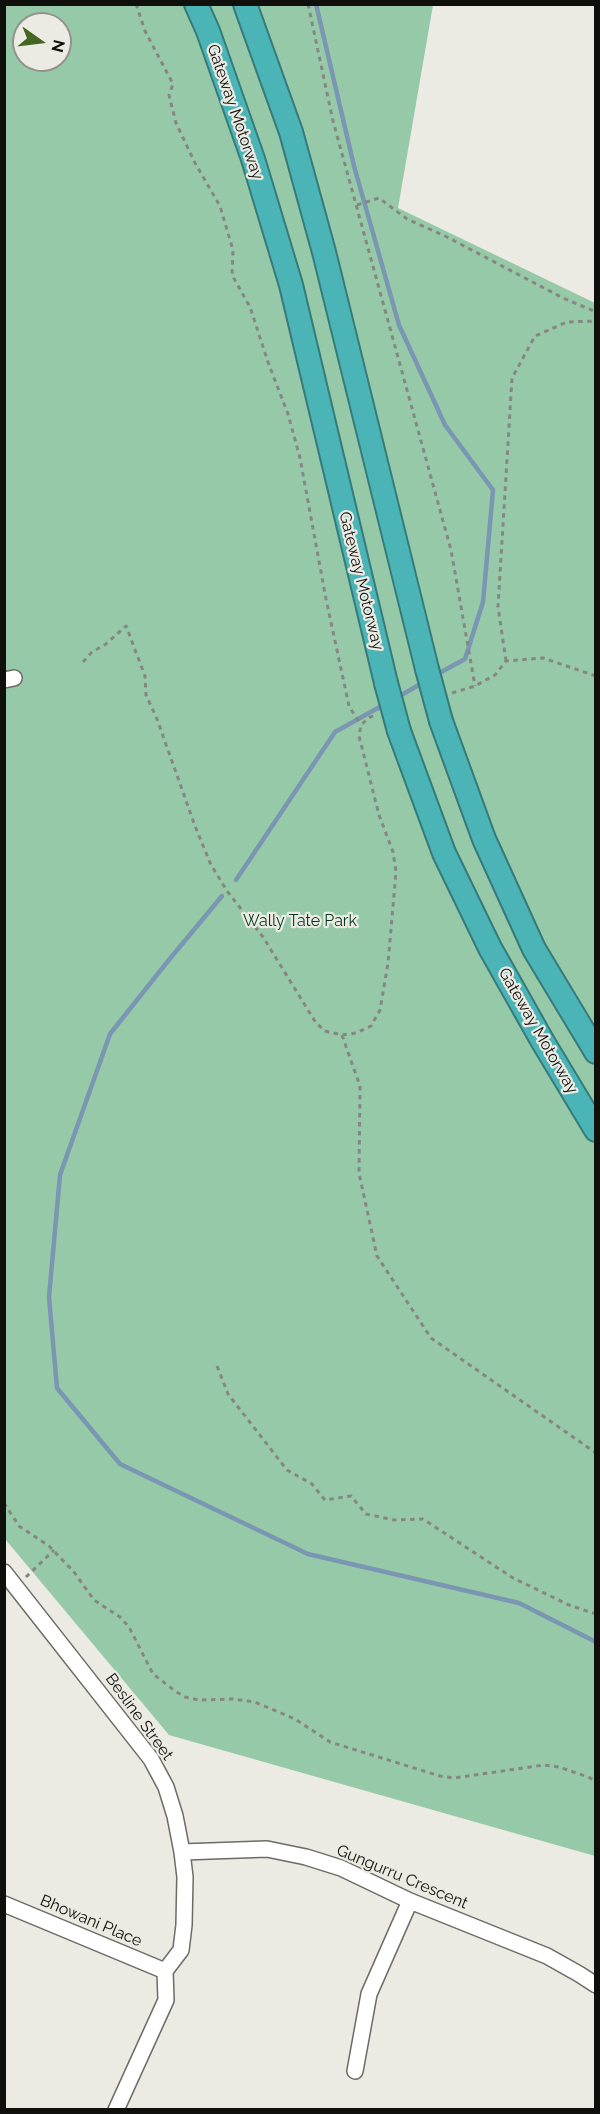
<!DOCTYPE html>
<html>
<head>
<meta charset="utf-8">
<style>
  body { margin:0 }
  #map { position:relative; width:600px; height:2114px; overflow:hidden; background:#ebeae3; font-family:Raleway,sans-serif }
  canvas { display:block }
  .frame { position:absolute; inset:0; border:6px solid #0f0f0c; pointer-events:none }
  .north { position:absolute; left:12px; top:12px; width:60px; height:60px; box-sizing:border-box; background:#ebeae3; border:2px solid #93928d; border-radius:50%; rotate:104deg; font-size:16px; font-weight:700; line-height:24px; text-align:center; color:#0f0f0c }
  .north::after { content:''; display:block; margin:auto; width:21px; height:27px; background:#436720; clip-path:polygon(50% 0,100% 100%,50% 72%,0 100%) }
</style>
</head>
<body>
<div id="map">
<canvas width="600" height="2114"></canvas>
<div class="frame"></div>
<div class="north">N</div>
</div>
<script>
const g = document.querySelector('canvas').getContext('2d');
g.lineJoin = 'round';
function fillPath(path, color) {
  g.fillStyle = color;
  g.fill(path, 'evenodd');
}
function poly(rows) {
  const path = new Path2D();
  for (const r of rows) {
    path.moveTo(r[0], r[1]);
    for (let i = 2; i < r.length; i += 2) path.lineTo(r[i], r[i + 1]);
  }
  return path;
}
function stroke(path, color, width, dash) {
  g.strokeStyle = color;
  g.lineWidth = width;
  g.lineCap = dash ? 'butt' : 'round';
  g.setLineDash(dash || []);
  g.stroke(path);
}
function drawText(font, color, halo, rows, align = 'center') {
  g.font = font + ' Raleway,sans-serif';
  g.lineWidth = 4.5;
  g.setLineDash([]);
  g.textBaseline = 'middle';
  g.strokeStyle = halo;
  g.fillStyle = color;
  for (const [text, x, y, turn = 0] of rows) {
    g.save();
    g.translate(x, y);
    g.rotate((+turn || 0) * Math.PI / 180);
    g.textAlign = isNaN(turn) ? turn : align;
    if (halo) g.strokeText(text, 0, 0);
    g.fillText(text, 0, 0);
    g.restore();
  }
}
const green = poly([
  [5,5,433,5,398,208,595,303,595,1856,169,1735,5,1539],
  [24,24,60,24,60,60,24,60]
]);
const stream = poly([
  [316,4,354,166,399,325,445,425,493,490,483,602,465,659,434,676],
  [398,697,424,682],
  [236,880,335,732,385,704],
  [222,896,168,961,110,1034,60,1175,49,1297,57,1388,120,1464,308,1554,519,1603,596,1642]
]);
const path = poly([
  [136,4,145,31,173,84,169,95,176,123,195,163,220,206,233,250,232,275,250,307,269,365,288,414,300,458,326,599,349,706,361,725],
  [308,4,333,121,451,550,475,686],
  [357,205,379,198,407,219,445,236,563,298,596,312],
  [506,661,498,607,512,378,535,336,567,322,596,321],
  [83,662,92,652,106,644,126,626,145,676,146,695,157,719,195,826,211,865,227,891,263,937,316,1023,325,1031,342,1035,356,1033,371,1026,380,1010,388,963,396,872,393,852,379,815,359,736,361,725,370,717,377,715],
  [452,693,475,686,495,675,506,661,543,658,596,676],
  [342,1035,360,1086,359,1173,377,1256,431,1338,596,1453],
  [217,1366,228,1394,287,1470,312,1484,325,1500,351,1496,366,1514,394,1520,423,1519,513,1578,569,1605,596,1614],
  [4,1503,19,1526,49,1546,74,1572,94,1600,120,1617,129,1627,153,1674,175,1691,185,1697,199,1700,233,1699,255,1702,295,1719,330,1742,440,1776,454,1778,544,1765,559,1767,588,1777,596,1781],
  [26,1577,54,1550]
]);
const minor = poly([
  [4,680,14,678],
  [4,1572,151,1759,166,1787,175,1816,182,1852,185,1877,184,1925,181,1950,165,1971,166,2000,116,2110],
  [182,1852,267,1849,306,1857,341,1868,410,1901,547,1956,579,1974,596,1985],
  [4,1904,165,1971],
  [355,2071,369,1994,410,1901]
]);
const highway = poly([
  [196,4,208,31,253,159,291,285,386,683],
  [245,4,291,132,324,252,427,669],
  [441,721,484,839,534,949,596,1052],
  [399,731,444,853,490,948,543,1042,596,1130]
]);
const highwayBridge = poly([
  [427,669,441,721],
  [386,683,399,731]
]);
const streetNames = [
  ["Gateway Motorway",235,112,71],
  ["Gateway Motorway",361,581,76],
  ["Gateway Motorway",538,1031,60],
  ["Besline Street",139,1717,54],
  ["Gungurru Crescent",402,1877,23],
  ["Bhowani Place",91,1921,23]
];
const parkNames = [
  ["Wally Tate Park",300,921]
];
fillPath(green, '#96c9a7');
stroke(stream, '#7a96b3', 4.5);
stroke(minor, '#6c6b65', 18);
stroke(highway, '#367a7a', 26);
stroke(path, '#878781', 3, [4.5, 4.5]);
stroke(minor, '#fff', 15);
stroke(highway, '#4bb4b6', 22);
stroke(highwayBridge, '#367a7a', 26, []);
stroke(highwayBridge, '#4bb4b6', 22);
drawText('16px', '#0f0f0c', '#ebeae3', streetNames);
drawText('16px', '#033a1f', '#ebeae3', parkNames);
</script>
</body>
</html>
